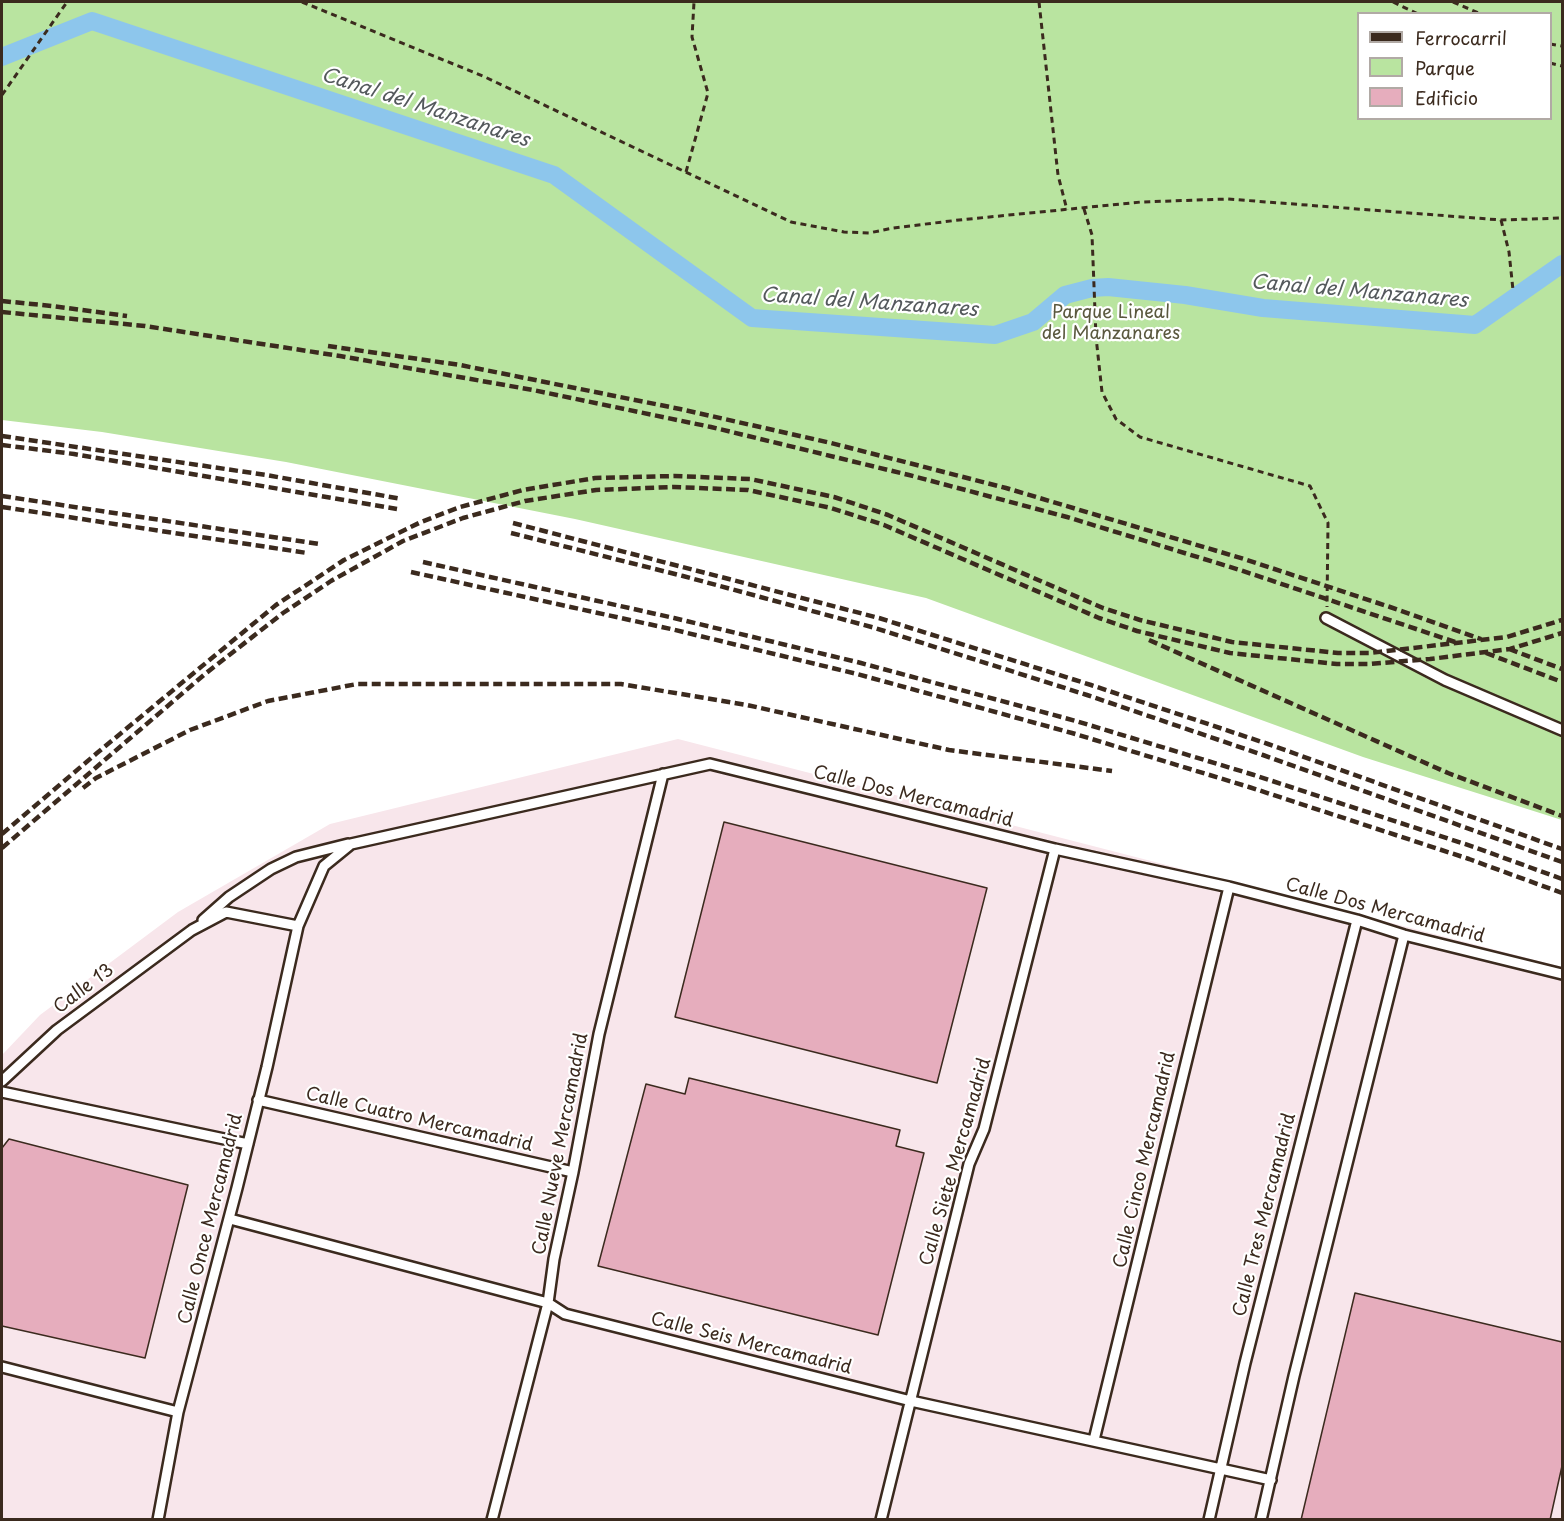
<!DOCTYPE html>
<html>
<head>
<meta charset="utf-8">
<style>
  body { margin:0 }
  #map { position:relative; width:1564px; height:1521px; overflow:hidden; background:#fff; font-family:"Playpen Sans",sans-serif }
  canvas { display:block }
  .frame { position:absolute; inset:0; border:3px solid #3b2a1e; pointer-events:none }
  .legend { position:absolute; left:1357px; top:12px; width:195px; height:108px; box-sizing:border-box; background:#fff; border:2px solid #b1aaa5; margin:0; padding:8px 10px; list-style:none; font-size:18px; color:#3b2a1e }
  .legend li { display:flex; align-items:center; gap:12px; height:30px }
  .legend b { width:30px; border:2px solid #b1aaa5 }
</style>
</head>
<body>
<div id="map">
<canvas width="1564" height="1521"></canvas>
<div class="frame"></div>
<ul class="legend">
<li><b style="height:8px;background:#3b2a1e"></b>Ferrocarril</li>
<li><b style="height:16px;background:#b9e4a0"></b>Parque</li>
<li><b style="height:16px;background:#e6adbd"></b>Edificio</li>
</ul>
</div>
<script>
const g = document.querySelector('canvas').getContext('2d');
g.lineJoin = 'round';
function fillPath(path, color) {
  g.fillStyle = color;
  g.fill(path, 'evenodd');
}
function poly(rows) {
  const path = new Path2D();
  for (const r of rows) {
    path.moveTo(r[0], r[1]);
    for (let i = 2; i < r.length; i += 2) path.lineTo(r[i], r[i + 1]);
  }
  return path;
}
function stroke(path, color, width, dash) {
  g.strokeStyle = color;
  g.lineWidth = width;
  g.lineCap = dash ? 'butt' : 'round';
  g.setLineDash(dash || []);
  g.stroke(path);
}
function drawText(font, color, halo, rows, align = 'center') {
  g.font = font + ' "Playpen Sans",sans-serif';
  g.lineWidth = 4.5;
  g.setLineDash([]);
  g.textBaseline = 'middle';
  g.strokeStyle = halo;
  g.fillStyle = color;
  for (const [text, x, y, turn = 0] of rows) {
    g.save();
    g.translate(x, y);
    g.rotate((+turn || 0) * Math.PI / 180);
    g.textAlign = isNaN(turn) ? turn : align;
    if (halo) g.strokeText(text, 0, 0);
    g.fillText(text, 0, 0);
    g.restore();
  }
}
const built = poly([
  [678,739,1562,967,1562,1519,2,1519,2,1055,40,1015,178,912,330,824]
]);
const green = poly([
  [2,2,1562,2,1562,820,1363,757,926,598,575,519,286,462,102,432,2,420],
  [1358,14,1550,14,1550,118,1358,118]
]);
const canal = poly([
  [2,57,92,21,554,175,752,318,995,335,1033,322,1065,295,1092,288,1108,287,1185,295,1263,308,1475,325,1562,264]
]);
const building = poly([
  [724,822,987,888,937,1083,675,1017,724,822],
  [689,1078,900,1130,896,1146,924,1153,878,1335,598,1266,646,1084,685,1094,689,1078],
  [9,1139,188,1185,145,1358,2,1326,2,1148,9,1139],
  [1355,1293,1562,1342,1562,1466,1550,1520,1301,1520,1355,1293]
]);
const path = poly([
  [302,2,485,77,791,222,844,232,869,233,893,228,959,220,1141,202,1228,199,1501,220,1562,218],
  [1039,2,1058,175,1067,210],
  [1393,2,1418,14],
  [1453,2,1481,14],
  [1550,44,1562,46],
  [1550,63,1562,66],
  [2,95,67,2],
  [686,172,708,93,692,37,694,2],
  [1084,209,1092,235,1096,337,1102,392,1116,419,1140,437,1310,486,1328,523,1327,607],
  [1501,220,1509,252,1513,290]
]);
const lane = poly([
  [1326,618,1445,680,1562,730],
  [203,920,229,897,271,869,296,857,348,844],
  [2,1081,57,1030,192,930,226,912,298,926],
  [2,1092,248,1144],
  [258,1100,573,1172],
  [230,1219,548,1303,565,1314,911,1401,1271,1480],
  [2,1367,178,1412],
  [1094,1440,1229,887],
  [158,1520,178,1412,237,1188,267,1067,298,926,324,866,351,844,710,764,1055,849,1229,887,1357,920,1404,935,1562,974],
  [492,1520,548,1303,554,1259,573,1172,599,1034,663,774],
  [881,1520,969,1164,984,1129,1055,849],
  [1209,1520,1245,1363,1357,920],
  [1261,1520,1294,1376,1404,935]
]);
const rail = poly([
  [2,301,52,306,127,316],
  [2,312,145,326,340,356,533,390,711,427,909,475,1067,517,1240,570,1455,642],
  [328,346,460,365,680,409,831,443,1006,488,1244,559,1390,607,1481,639],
  [2,436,266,475,402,499],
  [2,445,74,454,397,509],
  [2,496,319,544],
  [2,507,307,553],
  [513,523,879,618,1091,685,1268,744,1562,849],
  [511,533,683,576,875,628,1087,695,1263,755,1562,862],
  [423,562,674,618,861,663,1076,721,1254,775,1474,847,1562,879],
  [411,572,671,629,857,674,1072,733,1249,787,1469,859,1562,893],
  [1149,640,1448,773,1562,816],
  [1509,649,1562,669],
  [1486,653,1562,682],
  [83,788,96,778,190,730,268,701,357,684,621,684,747,705,949,750,1112,771],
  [2,834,97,753,276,605,344,560,421,522,460,507,523,490,595,478,674,476,750,479,834,497,888,515,1103,608,1140,620,1232,642,1338,653,1370,653,1507,637,1562,620],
  [2,848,205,674,283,613,331,581,403,541,463,518,525,501,596,490,674,487,748,490,831,508,884,525,1099,618,1137,631,1230,653,1337,664,1370,664,1430,659,1510,649,1562,633]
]);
const parkNames = [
  ["Parque Lineal",1111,313],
  ["del Manzanares",1111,334]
];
const streetNames = [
  ["Calle Dos Mercamadrid",913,797,14],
  ["Calle Dos Mercamadrid",1385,911,15],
  ["Calle 13",84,989,-37],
  ["Calle Cuatro Mercamadrid",419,1120,13],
  ["Calle Nueve Mercamadrid",561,1144,-79],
  ["Calle Cinco Mercamadrid",1145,1160,-77],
  ["Calle Siete Mercamadrid",956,1162,-74],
  ["Calle Tres Mercamadrid",1265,1215,-76],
  ["Calle Once Mercamadrid",211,1219,-76],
  ["Calle Seis Mercamadrid",751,1344,14]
];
const waterNames = [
  ["Canal del Manzanares",425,108,18],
  ["Canal del Manzanares",1359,292,5],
  ["Canal del Manzanares",869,303,4]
];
fillPath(built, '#f8e6eb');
fillPath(green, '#b9e4a0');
stroke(canal, '#8dc6ec', 18);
fillPath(building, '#e6adbd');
stroke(building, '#3b2a1e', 1.5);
stroke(lane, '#3b2a1e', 14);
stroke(path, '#3b2a1e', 3, [6, 4.5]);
stroke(lane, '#fff', 9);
stroke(rail, '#3b2a1e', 4.5, [9, 4.5]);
drawText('18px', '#5a583e', '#fff', parkNames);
drawText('18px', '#3b2a1e', '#fff', streetNames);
drawText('italic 20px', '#54595c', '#fff', waterNames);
</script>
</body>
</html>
